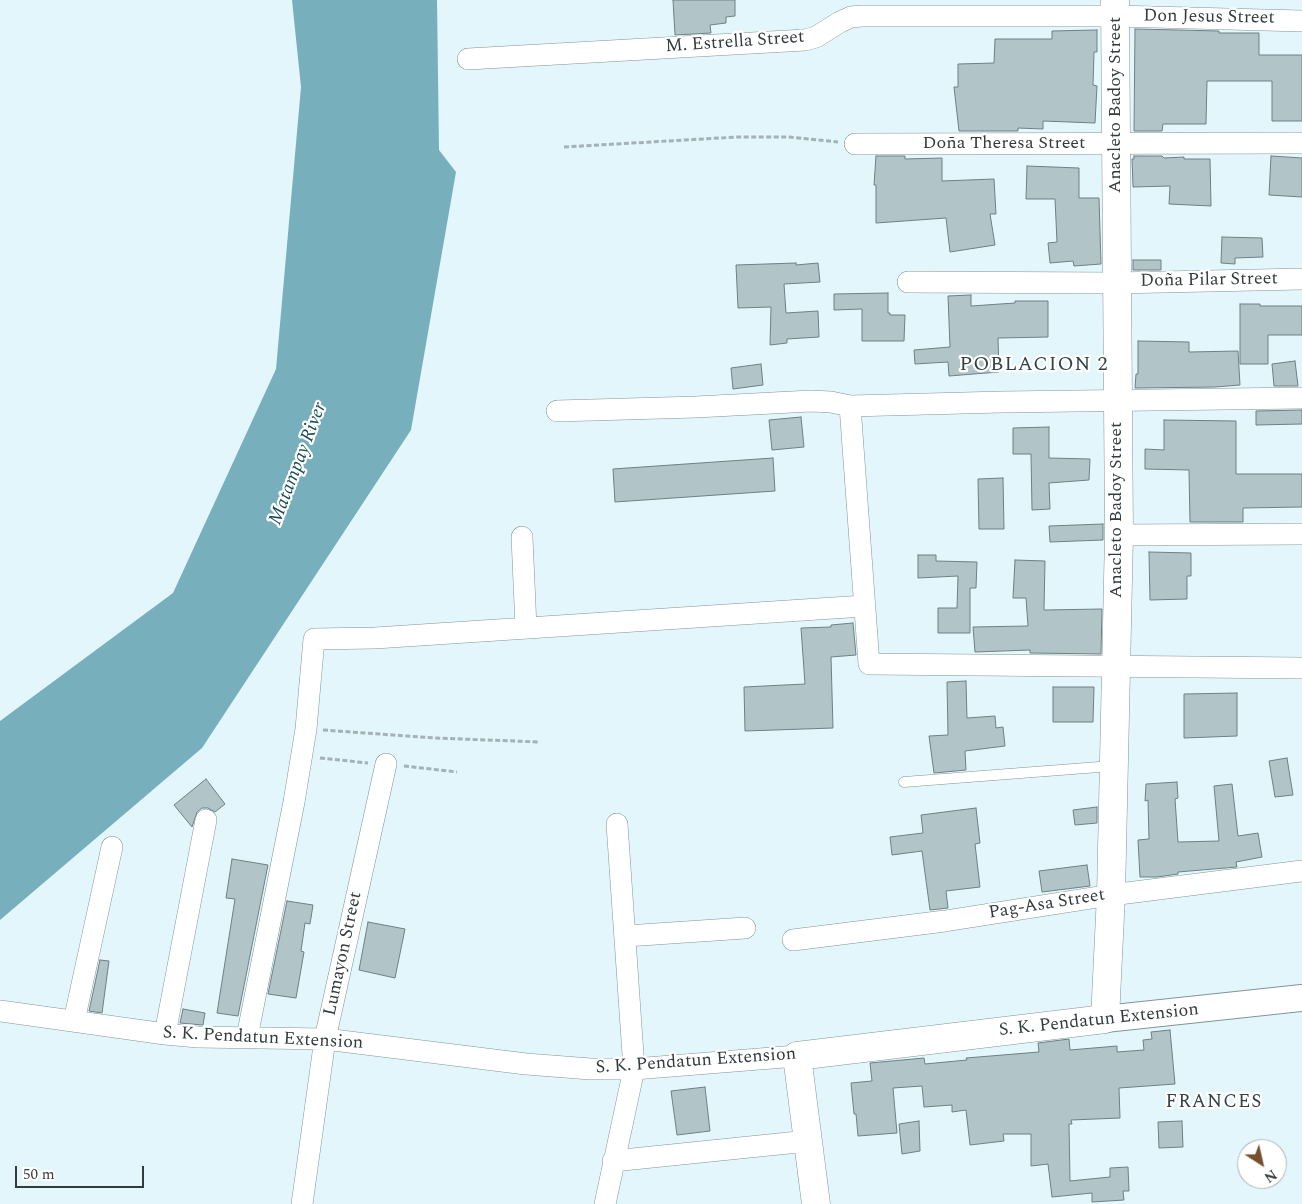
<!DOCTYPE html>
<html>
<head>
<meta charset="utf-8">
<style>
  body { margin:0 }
  #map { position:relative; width:1302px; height:1204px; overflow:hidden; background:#e3f6fb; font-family:Spectral,serif }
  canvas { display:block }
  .north { position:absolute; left:1237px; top:1139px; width:50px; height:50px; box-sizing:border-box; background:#fff; border:1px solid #adb1b1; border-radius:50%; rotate:145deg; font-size:14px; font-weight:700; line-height:20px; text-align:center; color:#333b3c }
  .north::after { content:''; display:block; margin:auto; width:18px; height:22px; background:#764f2c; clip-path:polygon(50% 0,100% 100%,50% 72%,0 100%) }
  .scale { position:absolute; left:15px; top:1166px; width:129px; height:22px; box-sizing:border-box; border:2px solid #333b3c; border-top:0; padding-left:6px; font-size:15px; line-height:18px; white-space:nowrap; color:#333b3c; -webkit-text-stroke:4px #fff; paint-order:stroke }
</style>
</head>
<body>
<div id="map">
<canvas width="1302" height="1204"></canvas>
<div class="north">N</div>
<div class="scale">50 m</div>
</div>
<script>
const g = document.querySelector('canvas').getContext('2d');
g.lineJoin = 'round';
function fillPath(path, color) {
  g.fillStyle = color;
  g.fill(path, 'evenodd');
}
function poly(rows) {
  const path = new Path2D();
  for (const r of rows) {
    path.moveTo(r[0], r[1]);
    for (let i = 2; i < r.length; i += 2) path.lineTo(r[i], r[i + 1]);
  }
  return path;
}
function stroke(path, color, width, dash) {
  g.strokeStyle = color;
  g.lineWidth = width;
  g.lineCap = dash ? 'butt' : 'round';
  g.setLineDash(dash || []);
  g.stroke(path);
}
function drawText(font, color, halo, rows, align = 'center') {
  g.font = font + ' Spectral,serif';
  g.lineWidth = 4.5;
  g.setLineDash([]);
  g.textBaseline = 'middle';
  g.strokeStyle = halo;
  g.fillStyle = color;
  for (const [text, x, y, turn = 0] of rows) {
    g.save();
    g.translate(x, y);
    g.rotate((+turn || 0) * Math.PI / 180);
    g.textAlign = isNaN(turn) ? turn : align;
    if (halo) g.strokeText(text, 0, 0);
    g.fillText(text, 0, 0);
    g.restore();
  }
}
const water = poly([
  [292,0,437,0,439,150,456,172,411,430,202,748,0,920,0,721,173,593,276,369,301,87]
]);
const building = poly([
  [673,0,735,0,735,16,726,17,726,23,710,25,711,33,675,35,673,0],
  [1135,29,1219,31,1219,33,1259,33,1259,55,1302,55,1302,121,1272,121,1272,81,1207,81,1206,124,1163,124,1162,131,1134,131,1135,29],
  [1097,30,1097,52,1094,52,1093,85,1097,86,1095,123,1043,121,1043,129,1018,128,1018,131,959,131,954,87,958,87,958,64,994,63,995,39,1052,39,1052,31,1097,30],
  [876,156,905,156,905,159,942,158,942,181,994,179,996,214,990,214,995,245,950,252,946,218,876,223,876,185,874,185,876,156],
  [1134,156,1162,156,1164,158,1184,157,1184,159,1210,159,1211,206,1169,204,1170,186,1133,187,1132,159,1134,159,1134,156],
  [1271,156,1302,158,1302,197,1269,195,1271,156],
  [1027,166,1079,168,1079,198,1099,198,1101,264,1074,266,1073,261,1050,263,1048,243,1057,242,1055,199,1026,199,1027,166],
  [1222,237,1262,238,1263,257,1235,258,1235,264,1221,263,1222,237],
  [1133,260,1161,260,1161,270,1133,270,1133,260],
  [796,263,796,265,818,263,820,282,784,284,786,313,818,311,819,337,787,339,787,343,770,345,771,307,738,308,736,265,796,263],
  [888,293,888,313,890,313,890,315,905,315,904,341,862,341,862,309,834,310,834,294,888,293],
  [971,295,971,306,1015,303,1015,301,1048,301,1048,337,998,338,999,372,949,376,948,362,915,364,914,350,950,347,948,296,971,295],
  [1240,304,1260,304,1260,306,1302,306,1302,335,1268,335,1268,364,1240,364,1240,304],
  [1138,341,1189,342,1189,352,1238,351,1240,385,1215,387,1135,388,1136,374,1138,374,1138,341],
  [1295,361,1298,386,1274,386,1272,364,1295,361],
  [761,364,763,385,733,389,731,368,761,364],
  [1302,410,1302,424,1256,425,1256,411,1302,410],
  [801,417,804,447,772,450,769,420,801,417],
  [1164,420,1236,421,1236,474,1302,474,1302,507,1243,508,1243,522,1190,522,1189,470,1145,469,1145,449,1164,450,1164,420],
  [1049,427,1049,458,1090,459,1089,480,1049,483,1050,509,1032,510,1031,454,1013,454,1013,428,1049,427],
  [773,458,775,491,615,502,613,469,773,458],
  [1003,478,1004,529,979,529,978,479,1003,478],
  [1103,524,1103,540,1050,542,1049,526,1103,524],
  [1149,552,1191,553,1191,576,1187,576,1187,599,1150,600,1149,552],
  [918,555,936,555,936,561,977,562,976,588,970,588,970,633,938,633,938,608,957,608,958,576,918,578,918,555],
  [1015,560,1045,561,1044,610,1102,609,1101,654,1030,653,1030,650,975,652,973,627,1028,626,1026,598,1013,598,1015,560],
  [853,623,856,655,831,657,833,728,745,731,744,687,805,684,801,628,831,627,831,625,853,623],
  [966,681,967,718,995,716,996,728,1003,727,1005,746,965,751,966,770,934,773,929,736,948,735,947,682,966,681],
  [1053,687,1094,687,1093,722,1053,722,1053,687],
  [1237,693,1237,736,1184,738,1184,694,1237,693],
  [1287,758,1293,795,1275,797,1269,761,1287,758],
  [206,779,225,804,215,812,208,808,202,808,197,812,192,827,174,805,206,779],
  [1177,782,1178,798,1175,799,1178,842,1219,841,1214,786,1232,784,1238,836,1258,833,1262,857,1236,862,1237,867,1178,872,1178,874,1157,877,1140,877,1138,840,1149,839,1148,800,1145,801,1146,784,1177,782],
  [1097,807,1097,823,1075,825,1073,810,1097,807],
  [976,808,980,843,975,844,980,887,946,891,948,908,930,910,922,851,892,855,890,837,923,833,921,815,976,808],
  [232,859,268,865,238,1016,217,1013,235,899,226,898,232,859],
  [1087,865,1090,886,1042,892,1039,871,1087,865],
  [287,901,313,905,310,924,305,923,301,951,304,952,296,998,268,994,287,901],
  [368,922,405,929,395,978,359,970,368,922],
  [100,960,109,961,102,1013,89,1011,100,960],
  [183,1009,205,1013,203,1025,180,1023,183,1009],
  [1170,1030,1175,1084,1119,1088,1120,1118,1071,1120,1072,1124,1069,1124,1070,1181,1110,1177,1110,1168,1128,1167,1129,1191,1123,1191,1124,1200,1092,1202,1092,1193,1052,1197,1048,1164,1031,1166,1031,1134,1003,1134,1004,1141,970,1145,966,1110,952,1112,952,1105,924,1107,922,1086,893,1088,897,1133,858,1136,856,1114,854,1114,851,1083,872,1081,870,1063,924,1058,925,1064,967,1060,966,1058,1039,1052,1038,1043,1069,1039,1070,1050,1117,1046,1117,1052,1144,1050,1143,1040,1152,1039,1151,1032,1170,1030],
  [705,1087,710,1131,677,1135,671,1091,705,1087],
  [919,1121,920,1151,902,1154,899,1124,919,1121],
  [1182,1121,1183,1147,1159,1148,1158,1122,1182,1121]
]);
const path = poly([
  [564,147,737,137,789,137,838,142],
  [323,730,435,738,540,742],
  [320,758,368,763],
  [404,766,457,772]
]);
const service = poly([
  [904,782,1112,766]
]);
const minor = poly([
  [468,59,805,40,816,37,840,22,851,17,862,16,1116,16,1302,21],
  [855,144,1302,143],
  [908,282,1116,283,1302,279],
  [850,406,869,664,1302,668],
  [557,411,696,407,811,401,831,402,850,406,1002,402,1302,398],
  [1119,535,1302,534],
  [522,537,526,628],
  [626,936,745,928],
  [793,940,945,921,1111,895,1302,871],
  [0,1011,165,1034,198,1037,325,1039,526,1064,591,1069,634,1069,797,1056],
  [74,1021,112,847],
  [165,1034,206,820],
  [247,1037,294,802,306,729,314,639,375,638,864,606],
  [613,1161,808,1141],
  [302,1204,325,1039,386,764],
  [605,1204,634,1069,617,824]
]);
const tertiary = poly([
  [1105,1019,1302,998]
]);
const primary = poly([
  [816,1204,797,1056,1105,1019,1111,895,1119,535,1115,0]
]);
const streetNames = [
  ["Don Jesus Street",1209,18,1],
  ["M. Estrella Street",735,43,-4],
  ["Anacleto Badoy Street",1116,105,-90],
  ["Doña Theresa Street",1004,144],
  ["Doña Pilar Street",1209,281,-1],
  ["Anacleto Badoy Street",1117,510,-90],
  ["Pag-Asa Street",1047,905,-9],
  ["Lumayon Street",344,954,-78],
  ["S. K. Pendatun Extension",1099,1021,-6],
  ["S. K. Pendatun Extension",263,1039,3],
  ["S. K. Pendatun Extension",696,1062,-4]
];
const waterNames = [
  ["Matampay River",299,464,-69]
];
const neighbourhoodNames = [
  ["FRANCES",1214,1103]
];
const quarterNames = [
  ["POBLACION 2",1034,366]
];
fillPath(water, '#77b0bc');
fillPath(building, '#b1c4c8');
stroke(building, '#6f8084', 1);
stroke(service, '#829498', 11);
stroke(minor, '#829498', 22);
stroke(tertiary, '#829498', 28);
stroke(primary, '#829498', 29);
stroke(path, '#a3b2b6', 3, [5, 2.5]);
stroke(service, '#fff', 10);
stroke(minor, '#fff', 21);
stroke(tertiary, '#fff', 26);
stroke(primary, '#fff', 28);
drawText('18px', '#333b3c', '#fff', streetNames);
drawText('italic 19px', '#184a53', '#fff', waterNames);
g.letterSpacing = '1px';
drawText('19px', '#324245', '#fff', neighbourhoodNames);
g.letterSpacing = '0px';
g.letterSpacing = '1px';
drawText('20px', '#324245', '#fff', quarterNames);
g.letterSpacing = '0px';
</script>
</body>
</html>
